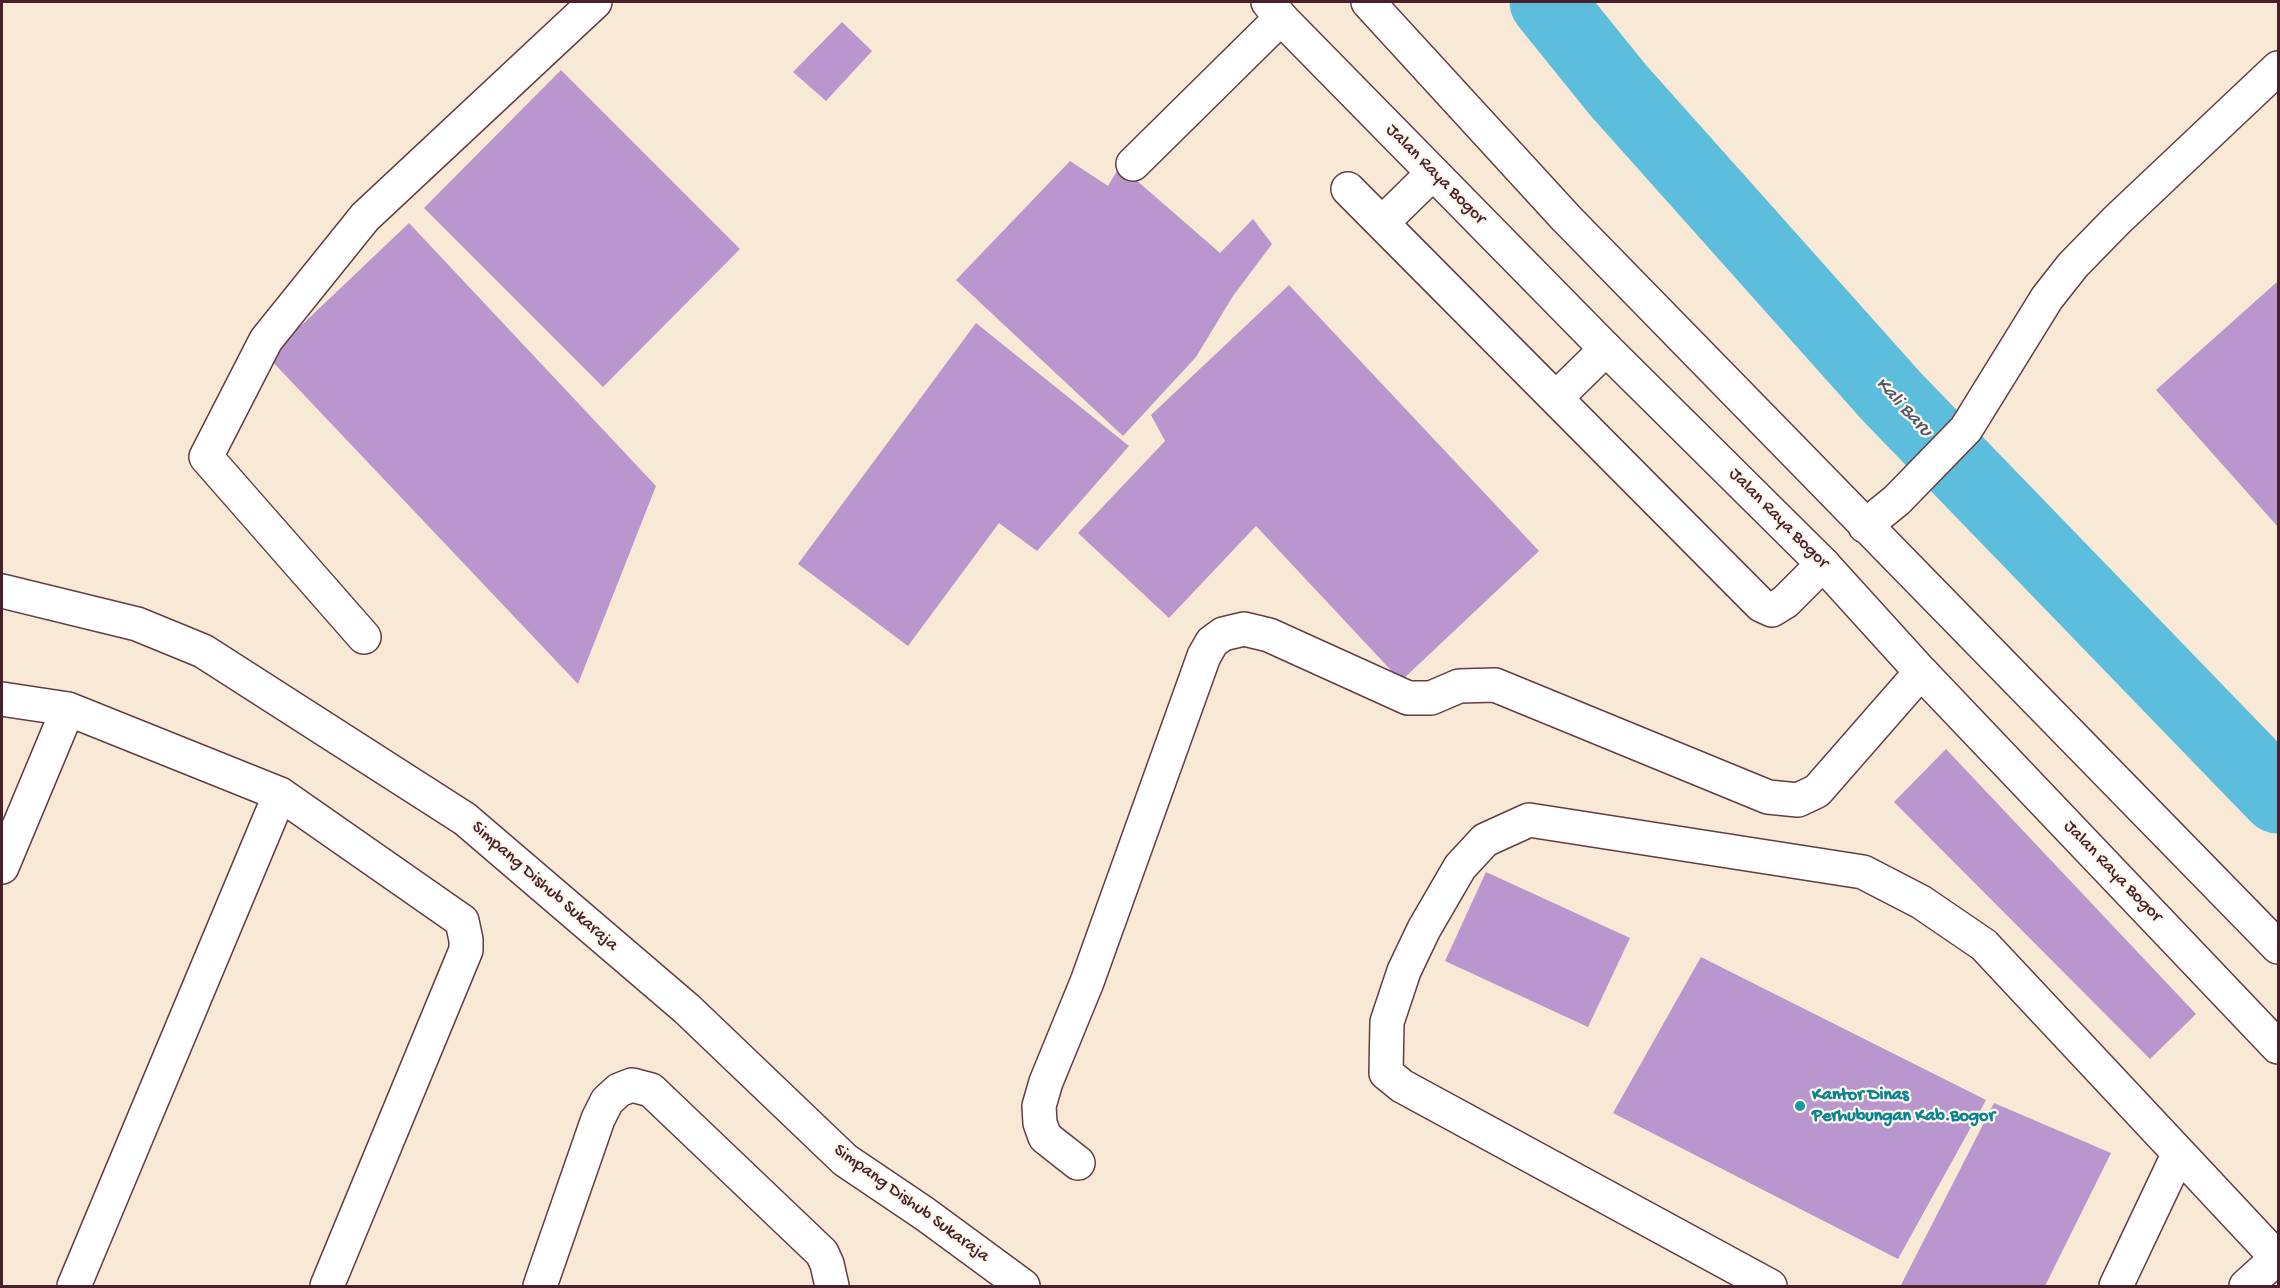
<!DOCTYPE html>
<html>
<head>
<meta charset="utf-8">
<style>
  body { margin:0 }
  #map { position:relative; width:2280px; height:1288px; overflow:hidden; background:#f7e9d5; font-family:"Gochi Hand",sans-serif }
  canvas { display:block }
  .frame { position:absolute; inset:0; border:3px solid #4a1f2b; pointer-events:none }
</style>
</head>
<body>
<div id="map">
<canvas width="2280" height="1288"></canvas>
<div class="frame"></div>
</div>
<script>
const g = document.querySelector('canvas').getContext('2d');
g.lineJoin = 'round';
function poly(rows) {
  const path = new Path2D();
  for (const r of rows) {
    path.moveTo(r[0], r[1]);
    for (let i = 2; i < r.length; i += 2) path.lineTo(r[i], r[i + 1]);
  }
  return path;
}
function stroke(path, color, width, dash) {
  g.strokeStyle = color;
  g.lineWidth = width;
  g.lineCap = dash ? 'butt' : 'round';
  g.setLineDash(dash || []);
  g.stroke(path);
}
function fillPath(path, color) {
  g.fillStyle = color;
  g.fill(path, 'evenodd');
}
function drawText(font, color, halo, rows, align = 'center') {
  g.font = font + ' "Gochi Hand",sans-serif';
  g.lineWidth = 4.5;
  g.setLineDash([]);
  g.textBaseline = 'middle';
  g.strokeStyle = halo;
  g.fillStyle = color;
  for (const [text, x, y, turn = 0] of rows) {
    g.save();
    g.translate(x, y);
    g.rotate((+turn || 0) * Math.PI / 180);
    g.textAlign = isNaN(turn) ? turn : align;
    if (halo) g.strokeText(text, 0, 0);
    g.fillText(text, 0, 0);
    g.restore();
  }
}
const river = poly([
  [1547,2,1618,90,1892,397,2278,796]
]);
const building = poly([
  [842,22,872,51,826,101,793,72],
  [561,70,740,249,603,387,424,208],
  [1070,161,1108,186,1120,166,1220,253,1253,219,1272,244,1233,296,1196,357,1123,436,956,280],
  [409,223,656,486,578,684,268,357],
  [2278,281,2278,527,2156,390],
  [1289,285,1539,551,1401,681,1256,526,1169,618,1078,533,1165,441,1151,415],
  [976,323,1129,446,1037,551,999,523,908,646,798,564],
  [1946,749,2196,1014,2150,1059,1894,802],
  [1486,872,1630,938,1588,1027,1445,961],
  [1701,957,1986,1100,1898,1259,1613,1113],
  [1994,1103,2111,1153,2045,1286,1901,1285]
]);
const minor = poly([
  [1133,164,1281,18],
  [1348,189,1761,605,1772,610,1785,602,1823,564],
  [1382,223,1433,173],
  [1556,398,1606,349],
  [1865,526,1897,500,1966,429,2047,298,2073,265,2117,220,2278,68],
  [2,591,137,624,203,651,465,819,687,1009,845,1160,925,1214,1023,1286],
  [364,637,206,457,266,340,365,217,595,2],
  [2,699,68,709,280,794,462,921,466,940,466,950,327,1286],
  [2,867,68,709],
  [1078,1163,1045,1137,1040,1123,1039,1106,1046,1082,1087,982,1204,656,1212,642,1223,634,1244,629,1269,635,1408,698,1431,698,1459,686,1495,685,1768,797,1798,800,1817,791,1921,672],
  [74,1286,280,794],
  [540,1286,598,1119,607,1101,619,1090,632,1085,651,1090,822,1253,827,1264,832,1286],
  [1770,1286,1402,1086,1386,1073,1387,1022,1404,971,1424,929,1460,867,1485,840,1529,820,1863,872,1921,902,1984,945,2277,1258],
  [2116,1286,2178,1155],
  [2246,1286,2278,1257]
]);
const highway = poly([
  [1268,2,1281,18,1606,349,1823,564,1921,672,2278,1047],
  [1368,2,1566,218,2278,947]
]);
const markers = [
  [1800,1106,6,"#0f9aa8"]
];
const streetNames = [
  ["Jalan Raya Bogor",1435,175,45],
  ["Jalan Raya Bogor",1778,519,45],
  ["Jalan Raya Bogor",2112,872,46],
  ["Simpang Dishub Sukaraja",544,887,41],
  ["Simpang Dishub Sukaraja",911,1204,36]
];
const cultureNames = [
  ["Kantor Dinas",1812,1096],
  ["Perhubungan Kab.Bogor",1812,1117]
];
const waterNames = [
  ["Kali Baru",1903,408,47]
];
stroke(river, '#5dbddc', 75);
fillPath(building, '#ba96ce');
stroke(minor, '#643d44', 36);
stroke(highway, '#643d44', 36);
stroke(minor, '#fff', 33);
stroke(highway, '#fff', 33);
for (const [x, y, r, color] of markers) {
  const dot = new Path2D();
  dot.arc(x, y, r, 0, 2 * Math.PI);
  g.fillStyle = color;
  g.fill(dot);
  stroke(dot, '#fbf7ec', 2);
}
drawText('18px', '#4a1f2b', '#fbf7ec', streetNames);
drawText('bold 18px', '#0d838f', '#fbf7ec', cultureNames, 'left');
drawText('italic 20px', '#515669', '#fbf7ec', waterNames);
</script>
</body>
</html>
